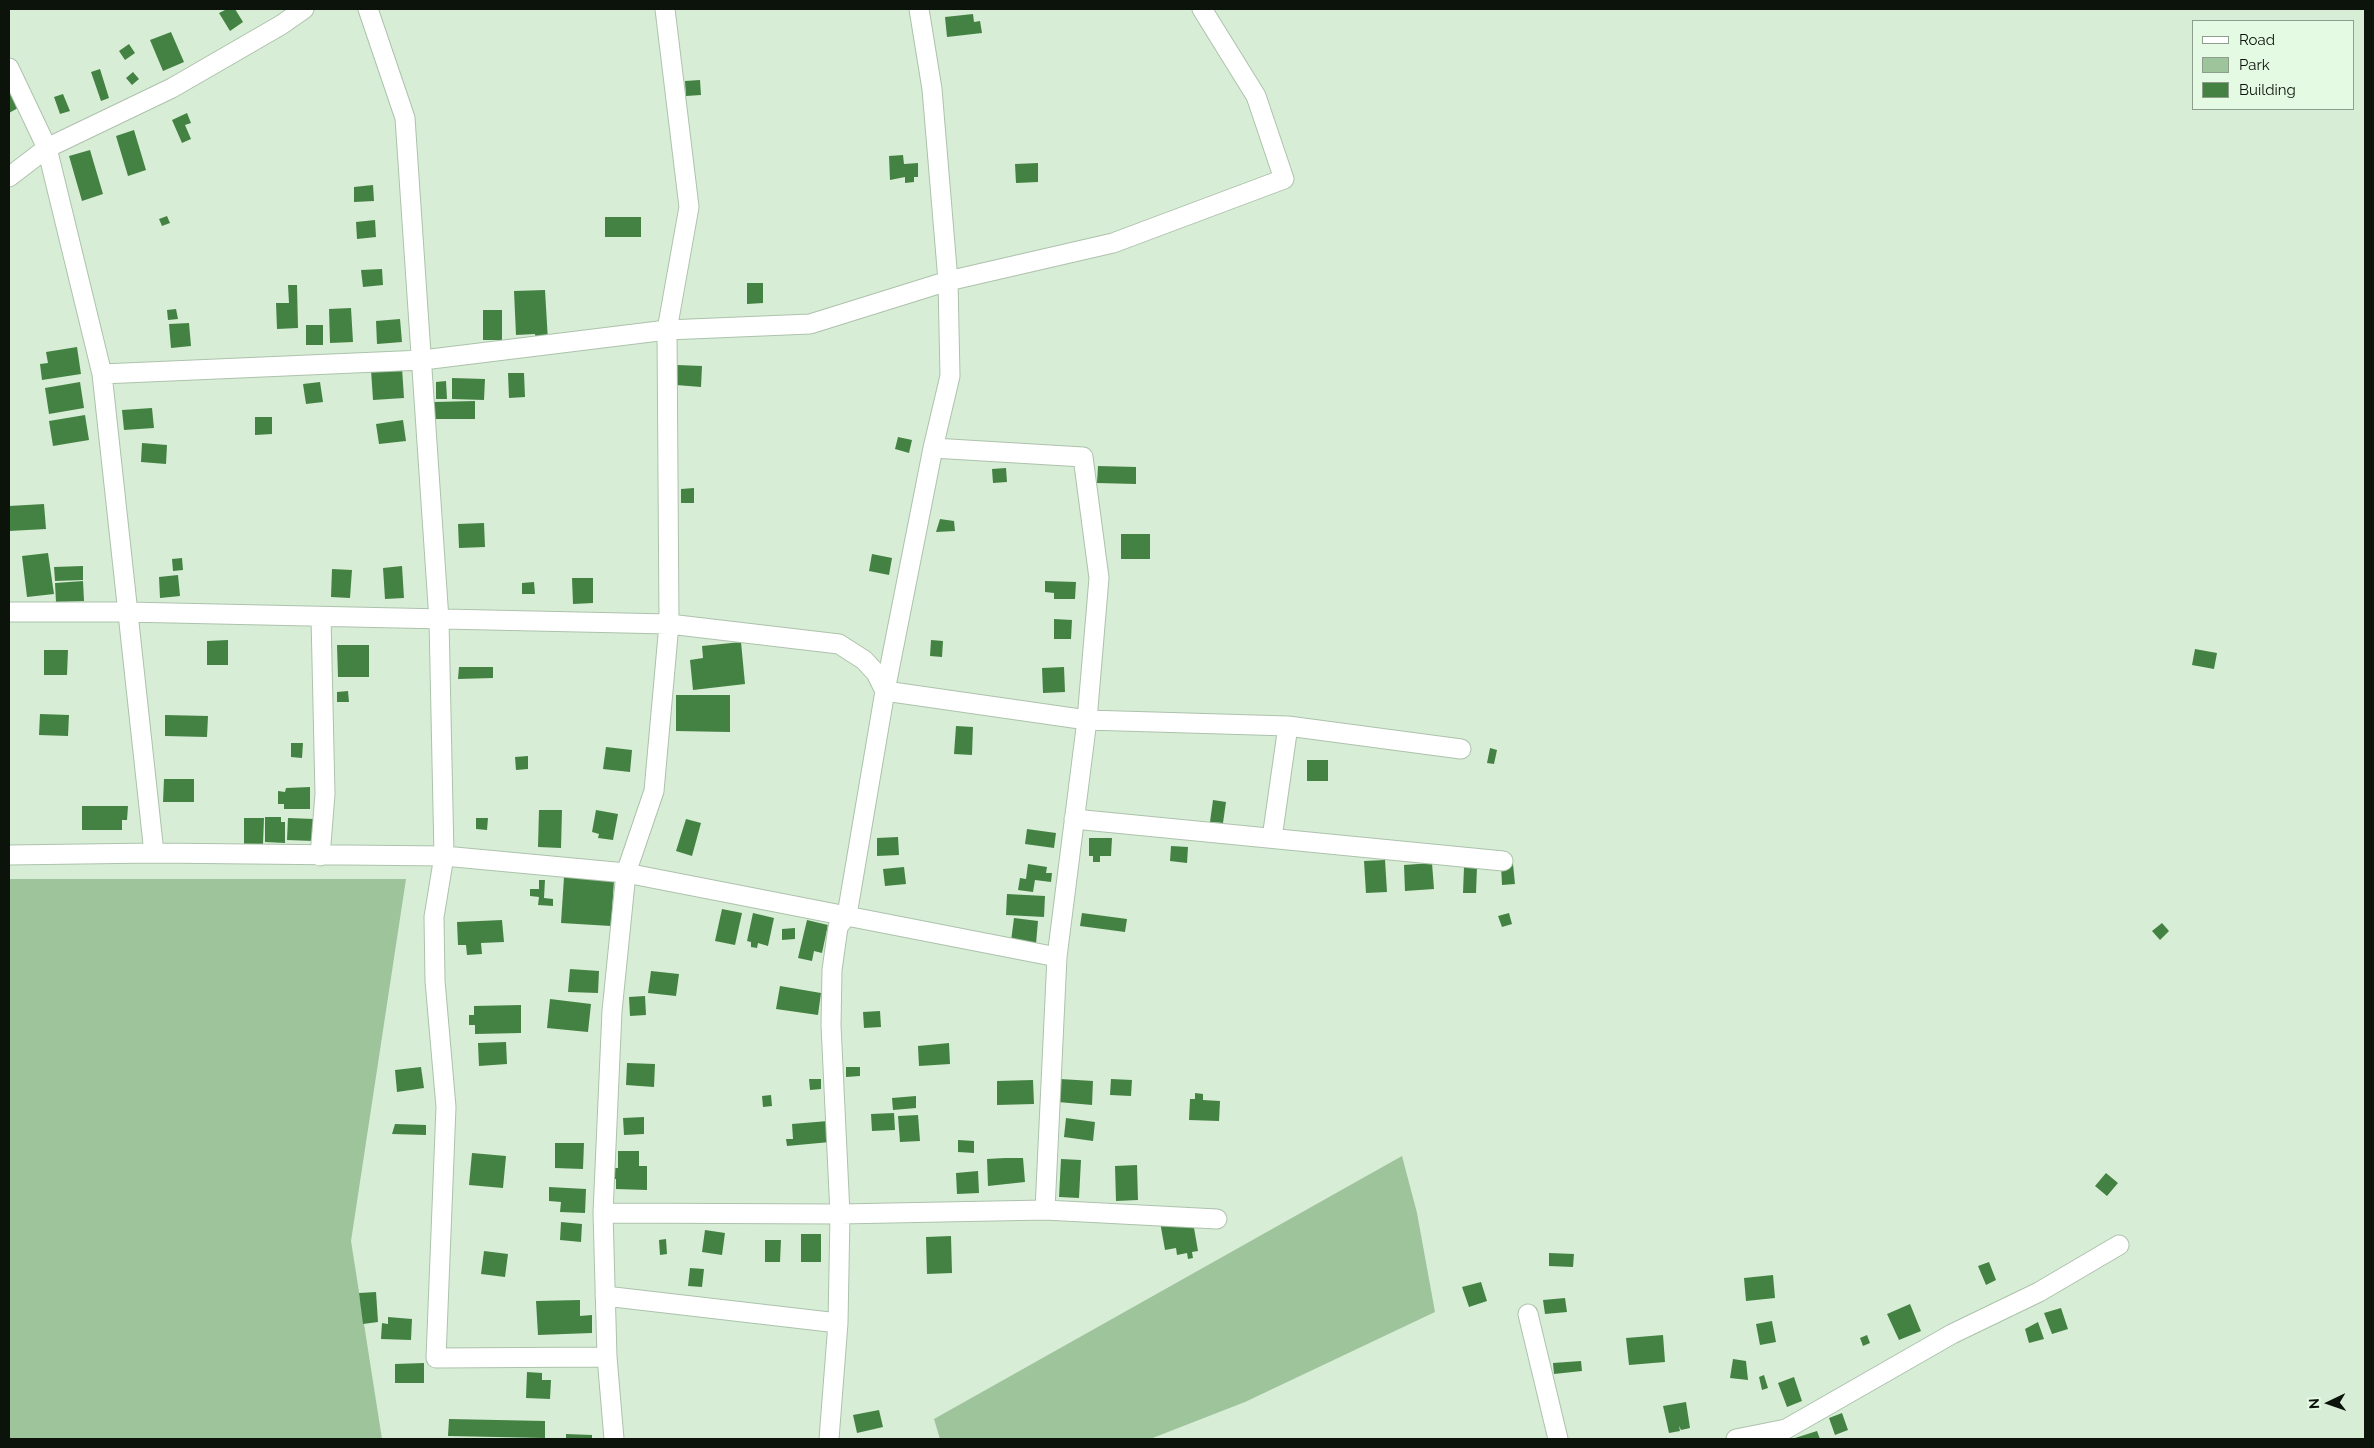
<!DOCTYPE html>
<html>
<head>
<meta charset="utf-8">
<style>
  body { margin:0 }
  #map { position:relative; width:2374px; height:1448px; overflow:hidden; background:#d7edd5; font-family:Raleway,sans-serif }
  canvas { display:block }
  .frame { position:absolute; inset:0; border:10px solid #0b130b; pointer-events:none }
  .legend { position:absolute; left:2192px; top:20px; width:162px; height:90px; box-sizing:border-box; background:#e4fae2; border:1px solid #8d9e8c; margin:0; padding:6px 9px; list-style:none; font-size:15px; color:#0b130b }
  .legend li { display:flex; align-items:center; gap:10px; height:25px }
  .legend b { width:25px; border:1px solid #8d9e8c }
  .north { position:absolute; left:2304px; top:1378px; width:50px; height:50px; -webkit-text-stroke:4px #e4fae2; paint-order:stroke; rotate:267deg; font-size:14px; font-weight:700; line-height:20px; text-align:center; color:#0b130b }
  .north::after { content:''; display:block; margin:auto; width:18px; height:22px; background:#0b130b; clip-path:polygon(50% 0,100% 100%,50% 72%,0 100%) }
</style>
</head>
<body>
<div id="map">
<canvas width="2374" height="1448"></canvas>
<div class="frame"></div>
<ul class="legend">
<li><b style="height:6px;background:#fff"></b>Road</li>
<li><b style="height:14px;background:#9ec49c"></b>Park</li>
<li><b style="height:14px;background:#448244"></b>Building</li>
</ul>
<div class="north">N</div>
</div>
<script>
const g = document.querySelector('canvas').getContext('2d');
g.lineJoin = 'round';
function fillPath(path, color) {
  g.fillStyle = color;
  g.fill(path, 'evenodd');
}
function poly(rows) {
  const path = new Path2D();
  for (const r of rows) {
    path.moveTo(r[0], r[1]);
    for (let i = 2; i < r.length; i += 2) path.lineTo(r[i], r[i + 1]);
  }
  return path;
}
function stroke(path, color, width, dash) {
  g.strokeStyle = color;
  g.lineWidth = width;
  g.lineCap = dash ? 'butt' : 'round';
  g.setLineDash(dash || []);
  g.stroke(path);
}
const green = poly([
  [9,879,406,879,351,1241,382,1439,9,1439],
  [1402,1156,1417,1213,1435,1312,1245,1402,1150,1439,940,1439,934,1419]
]);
const building = poly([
  [227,9,235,9,243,22,230,31,219,13],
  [973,14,974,22,980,21,982,33,947,37,945,17],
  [171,32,184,62,163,71,150,40],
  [129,44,135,53,125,60,119,51],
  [100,69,109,98,101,101,91,72],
  [133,72,139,79,132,85,126,78],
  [700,80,701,95,686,96,685,81],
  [9,90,18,108,9,113],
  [63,94,70,111,60,114,54,97],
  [187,113,191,123,185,125,191,139,182,143,172,120],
  [134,130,146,170,128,176,116,136],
  [90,150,103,194,82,201,69,156],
  [903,155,904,164,918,163,918,177,914,177,914,182,905,183,905,177,890,180,889,156],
  [1038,163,1038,182,1016,183,1015,164],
  [373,185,374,201,354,202,354,187],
  [167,216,170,223,162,226,159,219],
  [605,217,641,217,641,237,605,237],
  [375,220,376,237,357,239,356,222],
  [382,269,383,285,363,287,361,270],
  [747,283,763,283,763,303,747,304],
  [288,285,297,285,298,328,277,329,276,303,289,303],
  [545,290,548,341,536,342,535,334,516,335,514,291],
  [351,308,353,342,330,343,329,309],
  [176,309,178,319,168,320,167,310],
  [483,310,502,310,502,340,483,340],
  [400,319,402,342,377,344,376,321],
  [189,323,191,346,171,348,169,324],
  [306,325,323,325,323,345,306,345],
  [77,347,81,374,42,380,40,364,48,363,46,352],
  [677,365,702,366,701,387,676,385],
  [402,368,404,398,373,400,371,370],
  [508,373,524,373,525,397,509,398],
  [452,378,485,379,484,400,452,399],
  [446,381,447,399,436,399,436,382],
  [80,382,84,408,49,414,45,388],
  [320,382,323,402,306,404,303,384],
  [475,401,475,419,434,419,434,402],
  [152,408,154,428,124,430,122,410],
  [85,415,89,440,53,446,49,421],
  [255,417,272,417,272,434,255,435],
  [403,420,406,441,379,444,376,424],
  [898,437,912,440,909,453,895,449],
  [142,443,167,445,166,464,141,462],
  [1098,466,1136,467,1136,484,1097,483],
  [1006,468,1007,482,993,483,992,469],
  [694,488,694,503,681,503,681,489],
  [44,504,46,529,9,531,9,506],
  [940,519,954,521,955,531,936,532],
  [484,523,485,547,459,548,458,524],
  [1121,534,1150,534,1150,559,1121,559],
  [48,553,54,594,27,597,22,556],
  [872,554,892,558,889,575,869,571],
  [182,558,183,570,173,571,172,559],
  [83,566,83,580,55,581,54,567],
  [402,566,404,598,385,599,383,568],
  [332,569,352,570,350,598,331,597],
  [178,575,180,596,160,598,159,577],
  [572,578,593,578,593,603,573,604],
  [83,581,84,601,56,602,55,583],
  [1045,581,1076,582,1075,599,1054,599,1054,593,1045,592],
  [534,582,535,594,522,594,522,583],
  [1054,619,1072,620,1071,639,1054,639],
  [228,640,228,665,207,665,207,641],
  [931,640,943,641,942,657,930,656],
  [741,642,745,684,693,690,690,660,703,658,702,646],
  [337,645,369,645,369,677,338,677],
  [2195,649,2217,653,2214,669,2192,665],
  [44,650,68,650,67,675,44,675],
  [459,667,493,667,493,678,458,679],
  [1064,667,1065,692,1043,693,1042,668],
  [348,691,349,702,337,702,337,692],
  [676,695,730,695,730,732,676,731],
  [40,714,69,715,68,736,39,735],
  [165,715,208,716,207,737,165,736],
  [956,726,973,727,972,755,954,754],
  [291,743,303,743,302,758,291,757],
  [606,747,632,750,630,772,603,769],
  [1490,748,1497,750,1494,764,1487,763],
  [528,756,528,769,516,770,515,757],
  [1307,760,1328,760,1328,781,1307,781],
  [164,779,194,779,194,802,163,802],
  [310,787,310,809,284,809,284,804,278,804,278,791,285,792,286,788],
  [1213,800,1226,802,1223,823,1210,822],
  [82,806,128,806,127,820,122,820,122,830,82,830],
  [539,810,562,810,561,848,538,847],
  [596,810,618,814,613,840,598,838,599,834,592,832],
  [265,817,281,817,281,822,285,822,285,843,265,842],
  [244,818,264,818,263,844,244,844],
  [288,818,314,819,313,841,287,840],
  [476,818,488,818,487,830,476,829],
  [686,819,701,823,692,856,676,851],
  [1027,829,1056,833,1054,848,1025,844],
  [898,837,899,855,877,856,877,838],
  [1089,838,1112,838,1111,856,1100,856,1100,862,1093,862,1093,856,1089,856],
  [1171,846,1188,847,1187,863,1170,861],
  [1385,860,1387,892,1366,893,1364,861],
  [1432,863,1434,889,1405,891,1404,865],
  [1028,864,1047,867,1046,873,1052,873,1051,882,1035,880,1033,892,1018,890,1020,878,1026,879],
  [1513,864,1515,884,1502,885,1501,865],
  [904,867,906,884,885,886,883,869],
  [1464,867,1477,867,1476,893,1463,893],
  [564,877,614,881,611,926,561,923],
  [539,880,545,880,544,898,553,899,553,906,538,905,539,897,530,896,530,889,539,889],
  [1007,894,1045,896,1044,917,1006,915],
  [722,909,742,913,735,945,715,941],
  [753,913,774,918,768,946,758,943,757,948,751,947,751,942,747,941],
  [1082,913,1127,919,1125,932,1080,926],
  [1509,913,1512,924,1502,927,1498,916],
  [1014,918,1038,921,1036,944,1011,941],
  [502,920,504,942,481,943,482,954,467,955,466,945,458,945,457,922],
  [807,920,828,925,822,953,814,951,812,961,798,958],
  [2162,923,2169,931,2160,940,2152,931],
  [795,928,795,939,782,940,782,929],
  [570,969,599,971,598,993,568,992],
  [651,971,679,974,676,996,648,993],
  [780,986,821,993,818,1015,776,1009],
  [645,996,646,1015,630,1016,629,997],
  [550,999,591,1004,588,1032,547,1028],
  [521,1005,521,1033,475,1034,475,1025,469,1025,469,1015,474,1015,474,1006],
  [880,1011,881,1027,864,1028,863,1012],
  [506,1042,507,1064,479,1066,478,1043],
  [949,1043,950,1064,919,1066,918,1046],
  [627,1063,655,1064,654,1087,626,1085],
  [421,1067,424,1088,397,1092,395,1070],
  [846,1067,860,1067,860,1076,846,1077],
  [809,1079,821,1079,821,1089,810,1090],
  [1060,1079,1093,1081,1092,1105,1058,1102],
  [1111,1079,1132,1080,1131,1096,1110,1095],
  [1033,1080,1034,1104,997,1105,997,1081],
  [1195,1093,1203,1094,1203,1100,1220,1101,1219,1121,1189,1120,1190,1099,1195,1099],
  [771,1095,772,1106,763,1107,762,1096],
  [916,1096,916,1108,893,1110,892,1098],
  [894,1113,895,1130,872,1131,871,1114],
  [918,1115,920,1141,900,1142,898,1116],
  [644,1117,644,1134,624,1135,623,1118],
  [1066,1118,1095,1122,1093,1141,1064,1137],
  [828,1121,830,1142,787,1146,786,1139,793,1139,792,1124],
  [395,1124,426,1125,426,1135,392,1134],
  [958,1140,974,1141,974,1153,958,1152],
  [555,1143,584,1143,583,1169,555,1168],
  [618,1151,639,1151,639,1166,647,1166,647,1190,616,1189,616,1179,611,1179,612,1168,618,1168],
  [472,1153,506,1156,503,1188,469,1185],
  [1005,1158,1023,1158,1025,1182,988,1186,987,1159],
  [1061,1159,1081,1160,1079,1198,1059,1197],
  [1137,1165,1138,1200,1116,1201,1115,1166],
  [978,1171,979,1193,957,1194,956,1173],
  [2106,1173,2118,1183,2107,1196,2095,1186],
  [549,1187,586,1189,585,1213,560,1212,561,1202,549,1201],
  [561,1222,582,1224,581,1242,560,1240],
  [1160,1222,1193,1222,1198,1251,1192,1252,1193,1258,1188,1259,1187,1253,1177,1255,1176,1248,1165,1250],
  [705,1230,725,1233,722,1255,702,1252],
  [801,1234,821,1234,821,1262,801,1262],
  [951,1236,952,1273,927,1274,926,1237],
  [666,1239,667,1254,660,1255,659,1240],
  [765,1240,781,1240,780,1262,765,1262],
  [484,1251,508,1254,505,1277,481,1274],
  [1549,1253,1574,1254,1573,1267,1549,1266],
  [1989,1262,1996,1280,1986,1285,1978,1266],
  [690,1268,704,1269,702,1287,688,1286],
  [1773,1275,1775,1298,1746,1301,1744,1278],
  [1481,1282,1487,1301,1469,1307,1462,1287],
  [376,1292,378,1322,363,1324,359,1293],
  [1565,1298,1567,1312,1545,1314,1543,1300],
  [580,1300,580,1316,592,1315,592,1333,538,1335,536,1301],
  [1910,1304,1921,1331,1899,1340,1887,1314],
  [2061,1308,2068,1329,2052,1334,2044,1313],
  [388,1317,412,1319,411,1340,381,1339,382,1323,388,1324],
  [1772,1321,1776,1342,1760,1345,1756,1324],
  [2038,1322,2044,1339,2029,1343,2025,1329],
  [1663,1335,1665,1362,1629,1365,1626,1338],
  [1867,1335,1870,1343,1863,1346,1860,1338],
  [1733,1359,1746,1361,1748,1380,1730,1378],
  [1581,1361,1582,1371,1554,1374,1553,1363],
  [424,1363,424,1383,395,1383,395,1364],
  [527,1372,542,1373,542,1380,551,1380,550,1399,526,1398],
  [1764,1375,1768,1388,1762,1390,1759,1377],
  [1794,1377,1802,1401,1787,1407,1778,1383],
  [1686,1402,1690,1428,1681,1430,1679,1426,1680,1431,1669,1433,1663,1406],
  [879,1410,883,1427,857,1433,853,1415],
  [1842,1413,1848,1430,1835,1435,1829,1418],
  [449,1419,545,1421,545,1438,448,1436],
  [1817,1431,1820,1439,1796,1439,1795,1438],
  [566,1434,592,1435,592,1439,566,1439]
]);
const street = poly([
  [368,9,405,118,439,620,444,856,434,917,435,981,446,1107,436,1358,607,1357],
  [9,68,47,148,102,374,154,853],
  [9,177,47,148,172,88,281,25,304,9],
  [102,374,423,360,667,330,810,324,948,281,1113,243,1284,179,1256,96,1202,9],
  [933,448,1083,457,1099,578,1087,720,1057,957,1045,1210],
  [9,612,127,612,669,624,839,644,864,660,876,673,885,691,1087,720,1288,726,1461,749],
  [1074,819,1503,861],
  [1272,838,1288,726],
  [9,855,154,853,444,856,626,873,1057,957],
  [320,856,325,794,321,617],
  [603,1213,840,1214,1045,1210,1217,1219],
  [605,1296,838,1323],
  [1528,1314,1558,1439],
  [614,1439,607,1357,603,1213,612,1011,626,873,654,791,669,624,667,330,689,207,665,9],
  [829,1439,838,1323,840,1214,831,1025,832,970,838,927,847,915,885,691,933,448,950,376,948,281,932,89,919,9],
  [1736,1439,1786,1429,1952,1334,2039,1292,2119,1245]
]);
fillPath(green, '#9ec49c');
fillPath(building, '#448244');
stroke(street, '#adc2ac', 21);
stroke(street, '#fff', 19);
</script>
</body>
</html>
